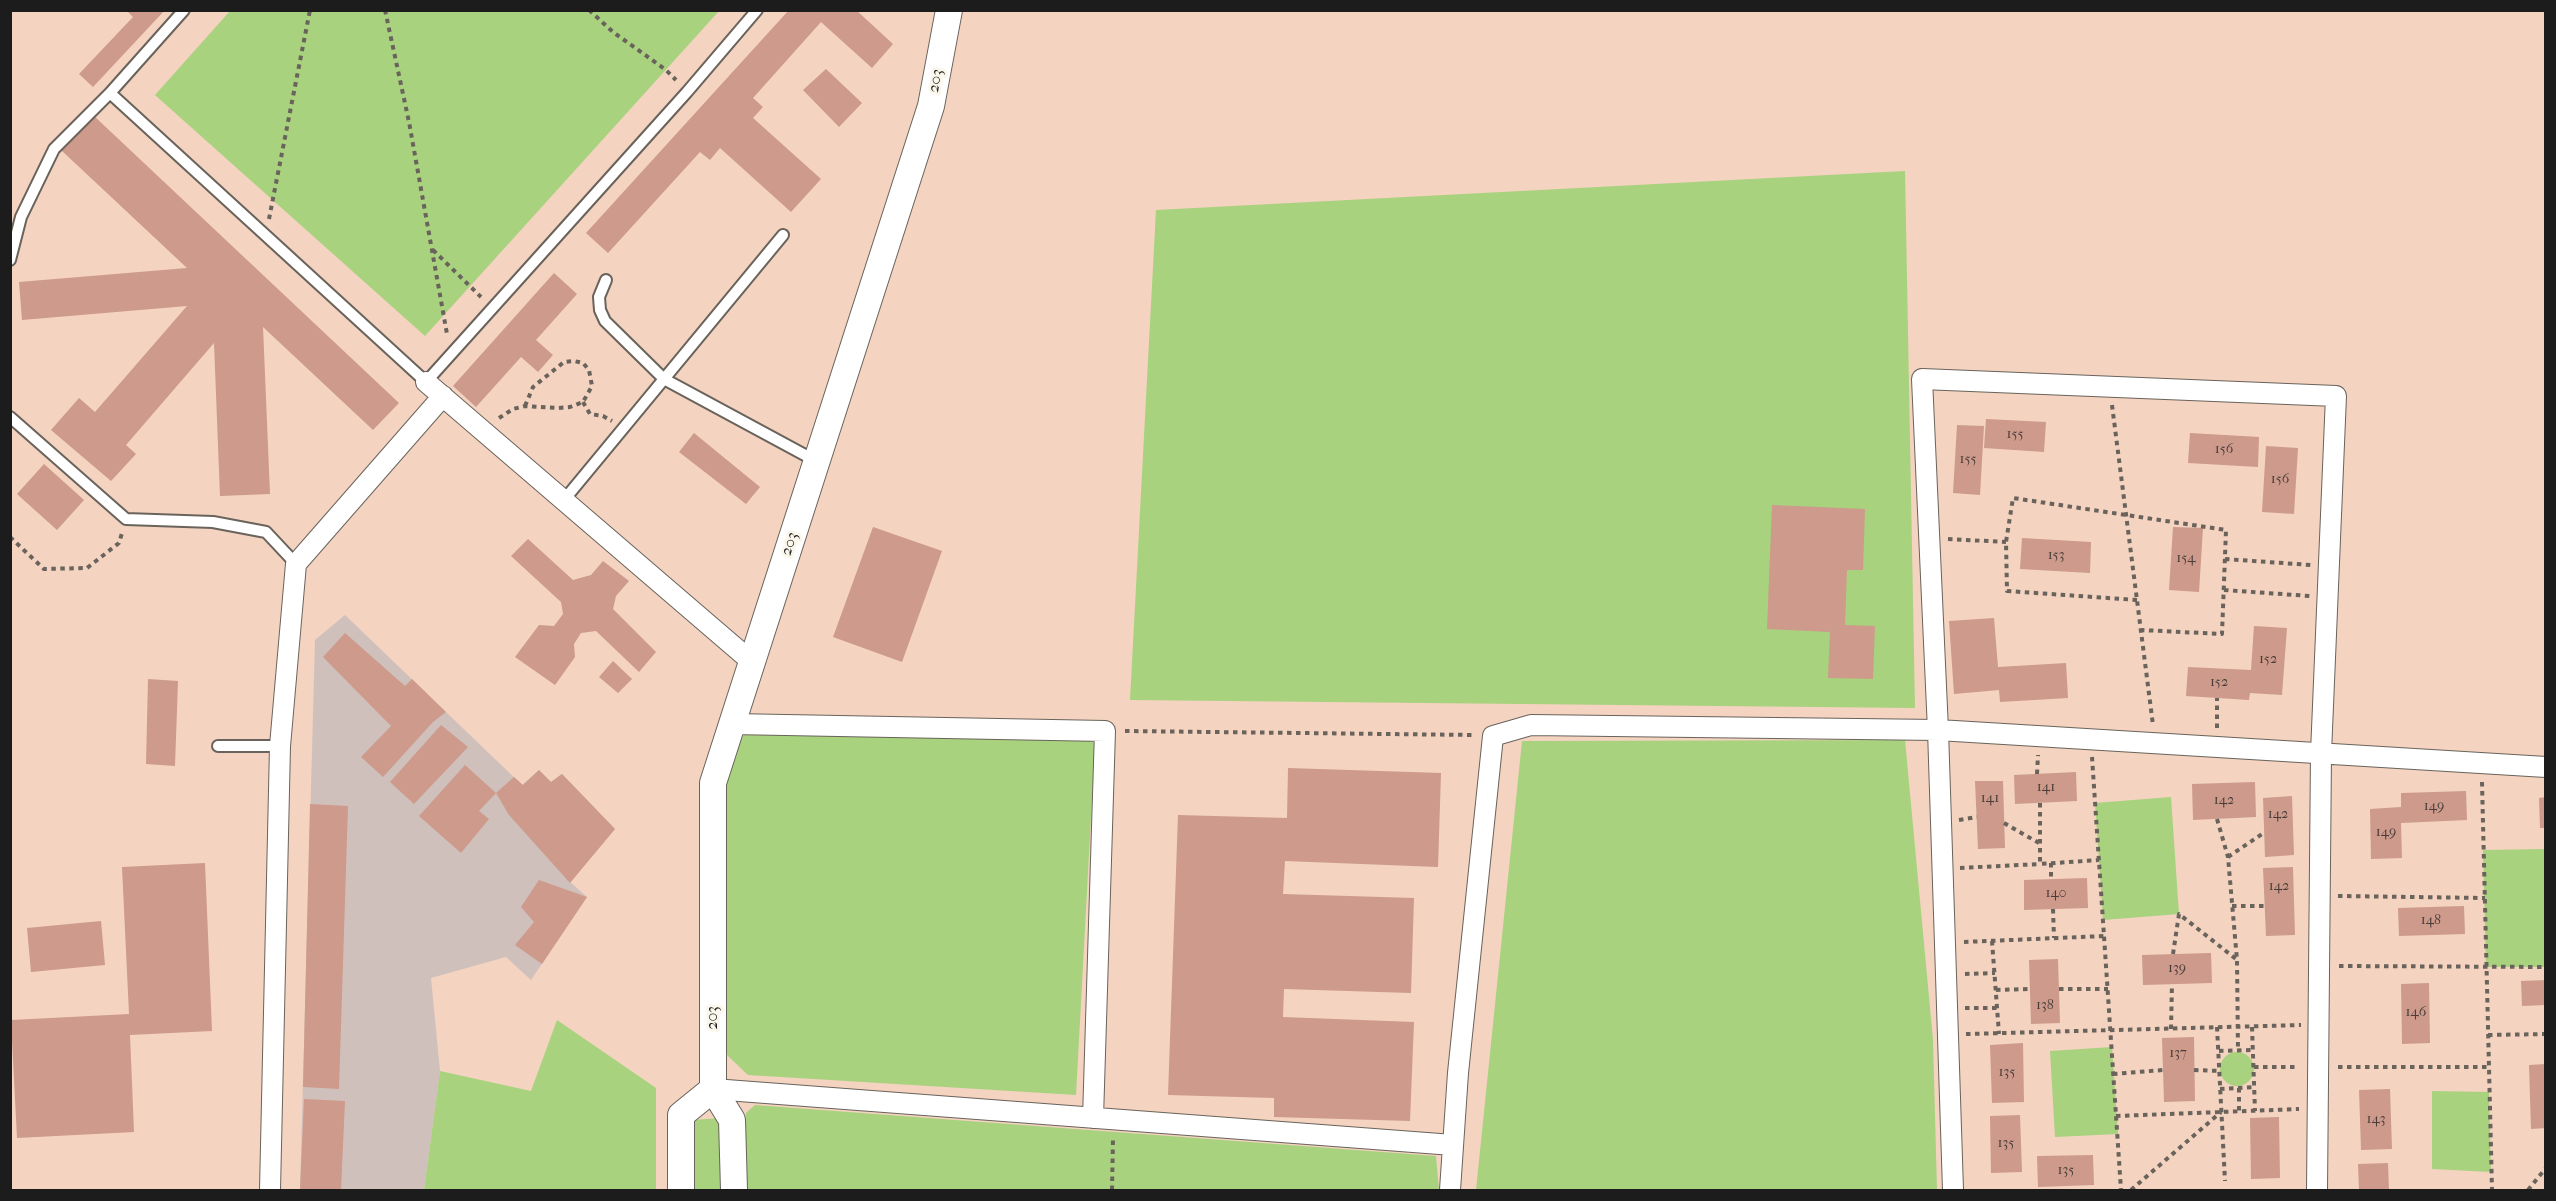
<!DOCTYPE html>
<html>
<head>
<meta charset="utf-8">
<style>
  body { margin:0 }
  #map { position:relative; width:2556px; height:1201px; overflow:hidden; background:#f7e7d1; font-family:"IM FELL French Canon",serif }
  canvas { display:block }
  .frame { position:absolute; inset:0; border:12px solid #1c1c1c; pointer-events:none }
</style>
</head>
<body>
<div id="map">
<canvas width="2556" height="1201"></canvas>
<div class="frame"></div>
</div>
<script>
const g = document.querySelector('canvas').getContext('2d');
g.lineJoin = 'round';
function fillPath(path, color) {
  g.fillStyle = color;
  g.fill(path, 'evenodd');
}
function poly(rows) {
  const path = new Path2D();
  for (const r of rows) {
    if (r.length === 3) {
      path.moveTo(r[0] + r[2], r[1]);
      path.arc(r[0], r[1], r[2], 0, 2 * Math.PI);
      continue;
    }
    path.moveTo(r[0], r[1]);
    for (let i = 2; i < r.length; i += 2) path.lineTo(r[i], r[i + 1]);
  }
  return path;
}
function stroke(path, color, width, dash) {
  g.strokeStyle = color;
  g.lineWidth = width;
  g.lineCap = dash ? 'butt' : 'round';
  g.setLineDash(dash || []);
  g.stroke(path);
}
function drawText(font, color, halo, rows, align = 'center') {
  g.font = font + ' "IM FELL French Canon",serif';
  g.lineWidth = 6;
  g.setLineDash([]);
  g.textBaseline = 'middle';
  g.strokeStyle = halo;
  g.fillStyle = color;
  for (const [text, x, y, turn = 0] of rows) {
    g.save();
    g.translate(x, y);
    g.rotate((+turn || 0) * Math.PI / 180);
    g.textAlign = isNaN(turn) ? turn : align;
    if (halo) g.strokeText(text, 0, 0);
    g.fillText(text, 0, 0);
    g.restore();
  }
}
const built = poly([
  [11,11,2545,11,2545,1190,11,1190]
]);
const industrial = poly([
  [345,615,522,785,539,770,551,782,562,774,615,829,570,882,587,897,531,980,506,957,431,978,440,1071,424,1190,300,1190,315,640]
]);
const green = poly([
  [230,11,230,10,719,11,425,336,155,95],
  [1905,171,1915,708,1130,700,1156,210],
  [744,735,1079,737,1095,743,1076,1095,748,1075,727,1055,721,1025,725,796,733,749],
  [1905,740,1933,1040,1937,1190,1476,1190,1522,741],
  [2171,797,2179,914,2103,920,2095,803],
  [2545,849,2545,967,2486,967,2483,850],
  [557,1020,656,1088,656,1190,424,1190,440,1071,531,1091],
  [2112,1047,2118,1134,2055,1137,2050,1051],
  [2237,1069,17],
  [2432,1091,2489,1092,2491,1172,2432,1169],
  [755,1105,1436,1156,1439,1190,746,1190,744,1143,746,1113],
  [721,1118,722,1190,693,1190,692,1120]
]);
const building = poly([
  [126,10,165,10,93,87,79,74,133,17],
  [789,10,856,10,893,44,872,68,821,22,753,98,763,107,753,118,821,179,791,212,720,148,710,160,700,152,608,253,586,233],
  [826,69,862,103,839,127,803,90],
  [94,116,399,403,373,430,263,327,270,494,220,496,214,343,126,445,136,454,111,481,51,430,79,398,95,412,187,306,22,320,19,282,187,268,61,150],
  [554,273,577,294,536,340,553,355,538,372,521,357,476,407,453,386],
  [1986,419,2046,422,2044,452,1984,448],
  [1957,425,1984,426,1980,495,1953,493],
  [694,433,760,487,746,504,679,452],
  [2190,433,2259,437,2258,467,2188,463],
  [2266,446,2298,448,2294,514,2262,512],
  [44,464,84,500,57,530,17,494],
  [1772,505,1865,509,1863,570,1847,570,1845,625,1875,626,1873,679,1828,678,1830,632,1767,629],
  [873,527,942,551,902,662,833,637],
  [2173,527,2203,528,2199,592,2169,590],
  [2022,538,2091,542,2090,573,2020,569],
  [528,539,573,580,591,575,603,561,629,581,616,596,613,609,656,652,639,672,596,631,581,633,574,644,575,657,555,685,515,657,539,625,554,626,563,614,561,602,511,556],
  [1994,618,1998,667,2066,663,2068,698,2000,702,1999,690,1954,694,1949,621],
  [2254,626,2287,628,2282,695,2250,693,2249,700,2186,696,2188,667,2251,670],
  [345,633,405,686,412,679,446,712,433,722,383,777,361,757,391,726,323,657],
  [613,661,632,679,618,693,599,677],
  [148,679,178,681,175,766,146,764],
  [441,725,468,747,414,804,390,782],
  [465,765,496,793,479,811,489,819,461,853,419,816],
  [1288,768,1441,773,1438,867,1285,861,1283,894,1414,898,1411,993,1284,989,1283,1017,1414,1022,1410,1121,1274,1117,1274,1098,1168,1095,1178,815,1287,818],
  [539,770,551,782,562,774,615,829,570,883,509,815,496,793,514,777,523,785],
  [2076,772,2077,801,2015,804,2014,775],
  [1975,781,2003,781,2005,848,1978,849],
  [2255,782,2256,817,2193,820,2192,784],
  [2466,791,2467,820,2401,823,2402,858,2371,859,2370,809,2401,807,2401,793],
  [2292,796,2294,855,2265,857,2263,798],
  [2546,797,2546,828,2540,828,2539,798],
  [310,804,348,806,339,1089,303,1087],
  [205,863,212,1031,130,1035,134,1132,17,1138,11,1020,129,1014,122,867],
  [2293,867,2295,935,2266,936,2263,868],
  [2087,878,2088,908,2024,910,2024,880],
  [539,880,587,897,542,964,515,945,534,922,521,907],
  [2464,906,2465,934,2399,936,2398,908],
  [101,921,105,965,31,972,27,928],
  [2211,953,2212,983,2143,985,2142,955],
  [2058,959,2060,1023,2031,1024,2029,960],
  [2546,980,2546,1005,2522,1006,2521,981],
  [2429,983,2430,1043,2402,1044,2401,984],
  [2194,1037,2195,1101,2164,1102,2162,1038],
  [2023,1043,2024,1102,1992,1103,1990,1045],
  [2546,1064,2546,1128,2531,1129,2529,1065],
  [2390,1089,2392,1149,2361,1150,2359,1090],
  [304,1099,345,1101,341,1190,300,1190],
  [2020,1115,2022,1172,1991,1173,1990,1116],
  [2279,1117,2280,1178,2251,1179,2250,1118],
  [2093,1155,2094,1185,2038,1187,2037,1156],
  [2388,1163,2389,1190,2359,1190,2358,1164]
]);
const path = poly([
  [385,10,409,122,447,334],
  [589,10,613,32,666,70,676,80],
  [269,219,310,10],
  [433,250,481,297],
  [583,402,590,414,603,416,612,421],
  [2112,405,2153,725],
  [499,418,513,409,525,406,558,408,570,407,583,402,592,386,589,370,583,363,574,361,564,362,533,387,525,406],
  [10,537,44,569,87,568,119,543,122,533],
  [1948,539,2006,542],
  [2225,559,2311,565],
  [2224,590,2310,596],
  [2137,600,2007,591,2006,542,2013,498,2226,530,2222,634,2141,630],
  [2217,728,2217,698],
  [1125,731,1474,735],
  [2092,757,2121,1190],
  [2037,774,2038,755],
  [2482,782,2492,1190],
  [2040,803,2040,864,2099,860],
  [2217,819,2228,857,2237,960,2238,1050],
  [1959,820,1977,817],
  [2004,823,2039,843],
  [2228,857,2265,832],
  [2051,863,2051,879],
  [1960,868,2040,864],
  [2338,896,2485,898],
  [2232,906,2265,906],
  [2053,909,2054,938],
  [1992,941,1999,1034],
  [1964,942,2104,936],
  [2173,954,2179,914,2236,959],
  [2339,966,2546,967],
  [1965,974,1995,973],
  [2059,989,2108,989],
  [1996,990,2030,989],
  [1965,1008,1998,1008],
  [2217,1027,2225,1181],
  [2252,1027,2255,1111],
  [2171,1029,2172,984],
  [1966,1034,2301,1025],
  [2488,1035,2546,1034],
  [2219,1051,2253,1050],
  [2254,1067,2298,1067],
  [2338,1067,2489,1067],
  [2194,1070,2220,1071],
  [2113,1074,2163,1070],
  [2239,1088,2239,1111],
  [2220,1089,2254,1087],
  [2116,1116,2299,1109],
  [1112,1190,1113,1138],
  [2131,1190,2221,1112],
  [2528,1190,2546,1168]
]);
const service = poly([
  [184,10,110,93,426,382,687,92,757,10],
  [10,260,21,217,54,149,110,93],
  [606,280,599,297,600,310,605,321,664,379,816,461],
  [10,417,126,519,213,522,266,532,296,564],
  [564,500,783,235],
  [218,746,280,746]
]);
const minor = poly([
  [426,382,752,662],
  [732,724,1105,731,1093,1118],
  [713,1089,1453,1145],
  [270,1190,280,746,296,564,443,396],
  [1450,1190,1458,1073,1493,736,1531,725,1938,730,2546,767],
  [1953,1190,1938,730,1922,379,2336,396,2321,753,2317,1190]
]);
const tertiary = poly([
  [713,1089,713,783,931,106,949,10],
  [681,1190,681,1115,713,1089,732,1120,734,1190]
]);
const numberNames = [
  ["155",2015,435],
  ["156",2224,450],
  ["155",1968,460],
  ["156",2280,480],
  ["153",2056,556],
  ["154",2186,559],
  ["152",2268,660],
  ["152",2219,683],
  ["141",2046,788],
  ["141",1990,799],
  ["142",2224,801],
  ["149",2434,807],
  ["142",2278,815],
  ["149",2386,833],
  ["142",2279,887],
  ["140",2056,894],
  ["148",2431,921],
  ["139",2177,969],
  ["138",2045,1006],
  ["146",2416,1013],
  ["137",2178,1054],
  ["135",2007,1073],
  ["143",2376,1120],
  ["135",2006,1144],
  ["135",2066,1171]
];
const streetNames = [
  ["203",936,81,-79],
  ["203",790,544,-72],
  ["203",713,1018,-90]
];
fillPath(built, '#f4d3c1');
fillPath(industrial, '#d0c0bc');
fillPath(green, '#a8d27e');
fillPath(building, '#cd9a8b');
stroke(service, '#69635b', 14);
stroke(minor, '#69635b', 22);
stroke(tertiary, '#69635b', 28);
stroke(path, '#69635b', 4, [4.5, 4.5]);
stroke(service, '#fff', 10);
stroke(minor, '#fff', 20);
stroke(tertiary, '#fff', 26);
drawText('14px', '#483c38', null, numberNames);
drawText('16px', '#1c1c1c', '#fbf7ec', streetNames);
</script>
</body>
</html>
